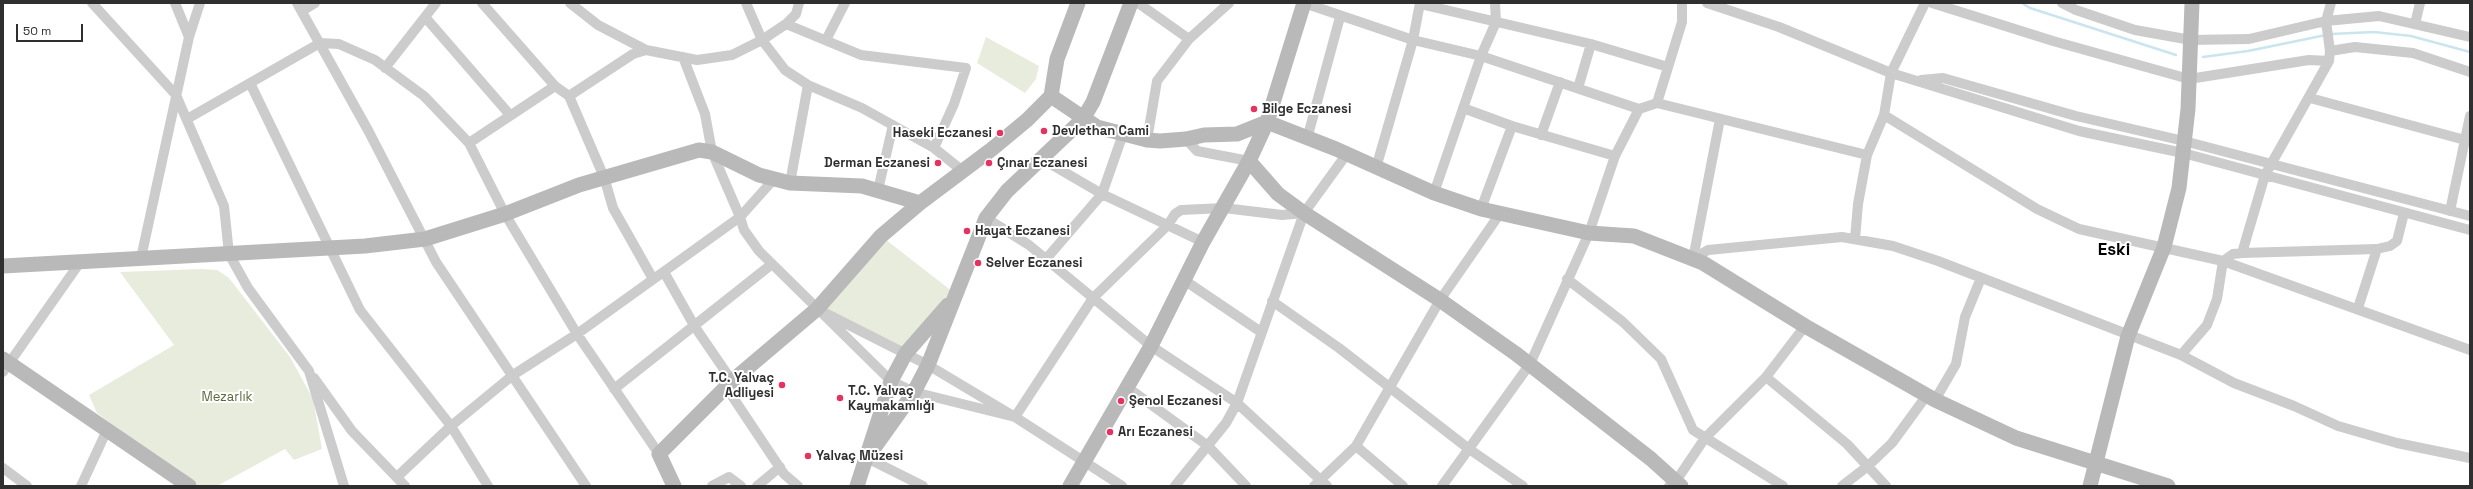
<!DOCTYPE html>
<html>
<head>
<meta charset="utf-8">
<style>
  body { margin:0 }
  #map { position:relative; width:2473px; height:489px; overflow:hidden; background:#fff; font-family:"Space Grotesk",sans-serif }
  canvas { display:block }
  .frame { position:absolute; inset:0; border:4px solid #2f2f2f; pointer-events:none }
  .scale { position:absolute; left:16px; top:24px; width:67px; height:18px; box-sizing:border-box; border:2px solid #2f2f2f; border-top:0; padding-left:5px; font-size:12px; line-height:14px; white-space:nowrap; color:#2f2f2f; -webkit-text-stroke:3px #fff; paint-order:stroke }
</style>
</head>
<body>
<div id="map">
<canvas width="2473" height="489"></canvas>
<div class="frame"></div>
<div class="scale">50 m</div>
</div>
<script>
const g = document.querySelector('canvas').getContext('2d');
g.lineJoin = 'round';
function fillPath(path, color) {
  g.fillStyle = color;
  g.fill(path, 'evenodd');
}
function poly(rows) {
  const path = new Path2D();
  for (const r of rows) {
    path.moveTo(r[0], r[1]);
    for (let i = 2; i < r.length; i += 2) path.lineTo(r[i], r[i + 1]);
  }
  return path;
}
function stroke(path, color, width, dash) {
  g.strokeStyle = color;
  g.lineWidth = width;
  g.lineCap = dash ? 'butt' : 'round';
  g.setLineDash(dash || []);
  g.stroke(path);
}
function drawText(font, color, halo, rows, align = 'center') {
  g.font = font + ' "Space Grotesk",sans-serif';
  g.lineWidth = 4;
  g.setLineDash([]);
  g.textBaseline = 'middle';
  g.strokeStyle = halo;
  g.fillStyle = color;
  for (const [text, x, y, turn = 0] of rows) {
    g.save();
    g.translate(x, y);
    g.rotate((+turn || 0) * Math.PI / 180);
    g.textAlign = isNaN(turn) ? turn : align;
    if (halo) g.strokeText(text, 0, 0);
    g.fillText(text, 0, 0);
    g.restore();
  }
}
const green = poly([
  [986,37,1039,66,1036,79,1025,93,977,63],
  [881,236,957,295,906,353,817,309],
  [202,269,217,270,229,278,290,357,313,399,322,449,294,460,285,449,217,486,199,486,134,441,97,413,89,395,174,345,120,272]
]);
const stream = poly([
  [2022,3,2030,8,2176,55],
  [2331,34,2374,32,2411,36,2470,52],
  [2203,57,2248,51,2326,35]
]);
const street = poly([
  [92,3,176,95,224,206,229,254,248,288,309,371,344,486],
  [175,3,189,37],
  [297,3,369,132,436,262,586,486],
  [482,3,555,86,569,96,604,177,613,208,653,279],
  [570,3,598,25,646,50,697,60,732,55,762,40,786,24,796,14,799,3],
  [746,3,762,40,785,70,808,85,862,108,934,148,964,172],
  [1138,3,1189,39],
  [1304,3,1413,40,1481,56,1639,109,1657,103,1867,155],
  [1707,3,1779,27,1891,73,2079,131,2183,153,2470,230],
  [1932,3,2053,41,2189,79,2309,60,2329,61],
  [2062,3,2076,10,2135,30,2191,40,2249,39,2326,21,2379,16,2470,37],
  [1420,4,1591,44,1668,67],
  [302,11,315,3],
  [425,17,510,115],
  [786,24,861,55,966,68,954,104,934,148],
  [2415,24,2420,3],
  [826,40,845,3],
  [2330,51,2355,47,2413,53,2470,72],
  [683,57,705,114,712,152,740,217,744,230,759,251,891,381,914,392,1015,417],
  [385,68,436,3],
  [1921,80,1943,78,2076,116,2184,141,2470,216],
  [250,83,360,310,451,426,488,486],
  [1578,88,1591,44],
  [569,96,633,54,646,50],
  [2310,98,2465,140],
  [1657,103,1682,22,1682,3],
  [1463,108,1512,126,1615,156],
  [1884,115,2037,209,2079,229,2223,261,2233,254,2242,253,2377,249,2390,246,2397,241,2404,213],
  [187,119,320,43,339,44,375,60,424,96,469,143,505,214,577,334,659,454],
  [1541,135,1560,82],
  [1186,139,1197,151,1249,161],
  [1307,139,1340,17],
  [1147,140,1157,81,1189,39,1229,3],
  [469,143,555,86],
  [1042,159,1102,194,1203,242],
  [1376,168,1413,40,1420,3],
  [790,183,808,85],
  [878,190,893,125],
  [1434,193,1481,56,1496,22,1495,3],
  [1481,209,1512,126],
  [2450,211,2470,116],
  [986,218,1029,245,1151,346,1237,403,1327,486],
  [1855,239,1858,204,1867,155,1884,115,1891,73,1925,3],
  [2242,253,2265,175,2329,61,2330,51,2326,21,2331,3],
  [141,258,189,37,200,3],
  [1046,259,1102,194,1123,134],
  [1693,259,1708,250,1842,237,1893,246,1938,261,2181,355,2234,383,2294,406,2338,426,2397,443,2470,458],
  [1693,259,1720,119],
  [664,272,695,327,732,381],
  [1567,279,1623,322,1661,359,1693,430,1783,486],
  [1184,280,1261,332],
  [1272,301,1339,348,1469,449,1523,486],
  [2358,308,2377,249],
  [825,313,928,365,1015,417,1122,486],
  [2181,355,2207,325,2217,299,2223,261,2470,350],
  [3,372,81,261],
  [1766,377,1847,444,1886,486],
  [314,378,352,431,405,486],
  [726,387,784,474,798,486],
  [1127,387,1208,446,1246,486],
  [614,389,772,264],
  [1935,400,1956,364,1965,317,1981,278],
  [1015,417,1093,298,1168,225,1175,214,1181,210,1224,208,1282,215,1304,213],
  [1356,446,1403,486],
  [867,458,923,486],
  [3,468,27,486],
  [398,476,451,426,513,375,577,334,740,217,774,179],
  [81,486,107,430],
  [712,486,729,477,741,486],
  [757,486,780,467],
  [1175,486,1226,423,1237,403,1304,213,1346,155],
  [1314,486,1356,446,1440,300,1499,215],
  [1442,486,1530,364,1589,233,1615,156,1639,109],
  [1669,486,1676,481,1705,438,1766,377,1805,326],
  [1842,486,1868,466,1892,443,1927,395]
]);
const secondary = poly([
  [1051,96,1097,127,1147,140,1160,141,1186,139,1204,135,1237,134,1267,122,1336,149,1434,193,1481,209,1589,233,1634,236,1703,263,1805,326,1935,400,2016,438,2168,486],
  [1249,161,1278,194,1304,213,1440,300,1515,353,1651,459,1681,486],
  [3,266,365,246,425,239,505,214,579,185,699,150,712,152,759,175,790,183,862,186,920,203],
  [3,359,189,486],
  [867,458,914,392,928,365,986,218,1007,191,1083,119,1093,102,1131,3],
  [674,486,659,454,732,381,817,309,881,236,920,203,992,149,1027,120,1051,96,1057,59,1078,3],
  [857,486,891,381,906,353,948,305],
  [1070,486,1151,346,1203,242,1249,161,1267,122,1304,3],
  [2090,486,2128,336,2164,247,2179,188,2188,109,2192,3]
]);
const markers = [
  [1254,109,4,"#e53360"],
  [1044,131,4,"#e53360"],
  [1000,133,4,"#e53360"],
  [938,163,4,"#e53360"],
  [989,163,4,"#e53360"],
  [967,231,4,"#e53360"],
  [978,263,4,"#e53360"],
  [782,385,4,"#e53360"],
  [840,398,4,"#e53360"],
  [1121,401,4,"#e53360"],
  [1110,432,4,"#e53360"],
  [808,456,4,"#e53360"]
];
const poiNames = [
  ["Bilge Eczanesi",1262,109],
  ["Devlethan Cami",1052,131],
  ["Haseki Eczanesi",992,133,"right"],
  ["Derman Eczanesi",930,163,"right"],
  ["Çınar Eczanesi",997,163],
  ["Hayat Eczanesi",975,231],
  ["Selver Eczanesi",986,263],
  ["T.C. Yalvaç",774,378,"right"],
  ["Adliyesi",774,393,"right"],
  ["T.C. Yalvaç",848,391],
  ["Kaymakamlığı",848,406],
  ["Şenol Eczanesi",1129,401],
  ["Arı Eczanesi",1118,432],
  ["Yalvaç Müzesi",816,456]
];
const parkNames = [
  ["Mezarlık",227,397]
];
const districtNames = [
  ["Eski",2114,250]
];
fillPath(green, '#e8ecdd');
stroke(stream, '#cae5ec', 2.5);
stroke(street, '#ccc', 10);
stroke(secondary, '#b9b9b9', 15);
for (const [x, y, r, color] of markers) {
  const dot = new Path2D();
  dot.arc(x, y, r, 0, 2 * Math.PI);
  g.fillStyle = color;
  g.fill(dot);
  stroke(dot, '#fff', 1.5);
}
drawText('bold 13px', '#2f2f2f', '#fff', poiNames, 'left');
drawText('13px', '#5b6b3c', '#fff', parkNames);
drawText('bold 17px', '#000', '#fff', districtNames);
</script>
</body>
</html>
